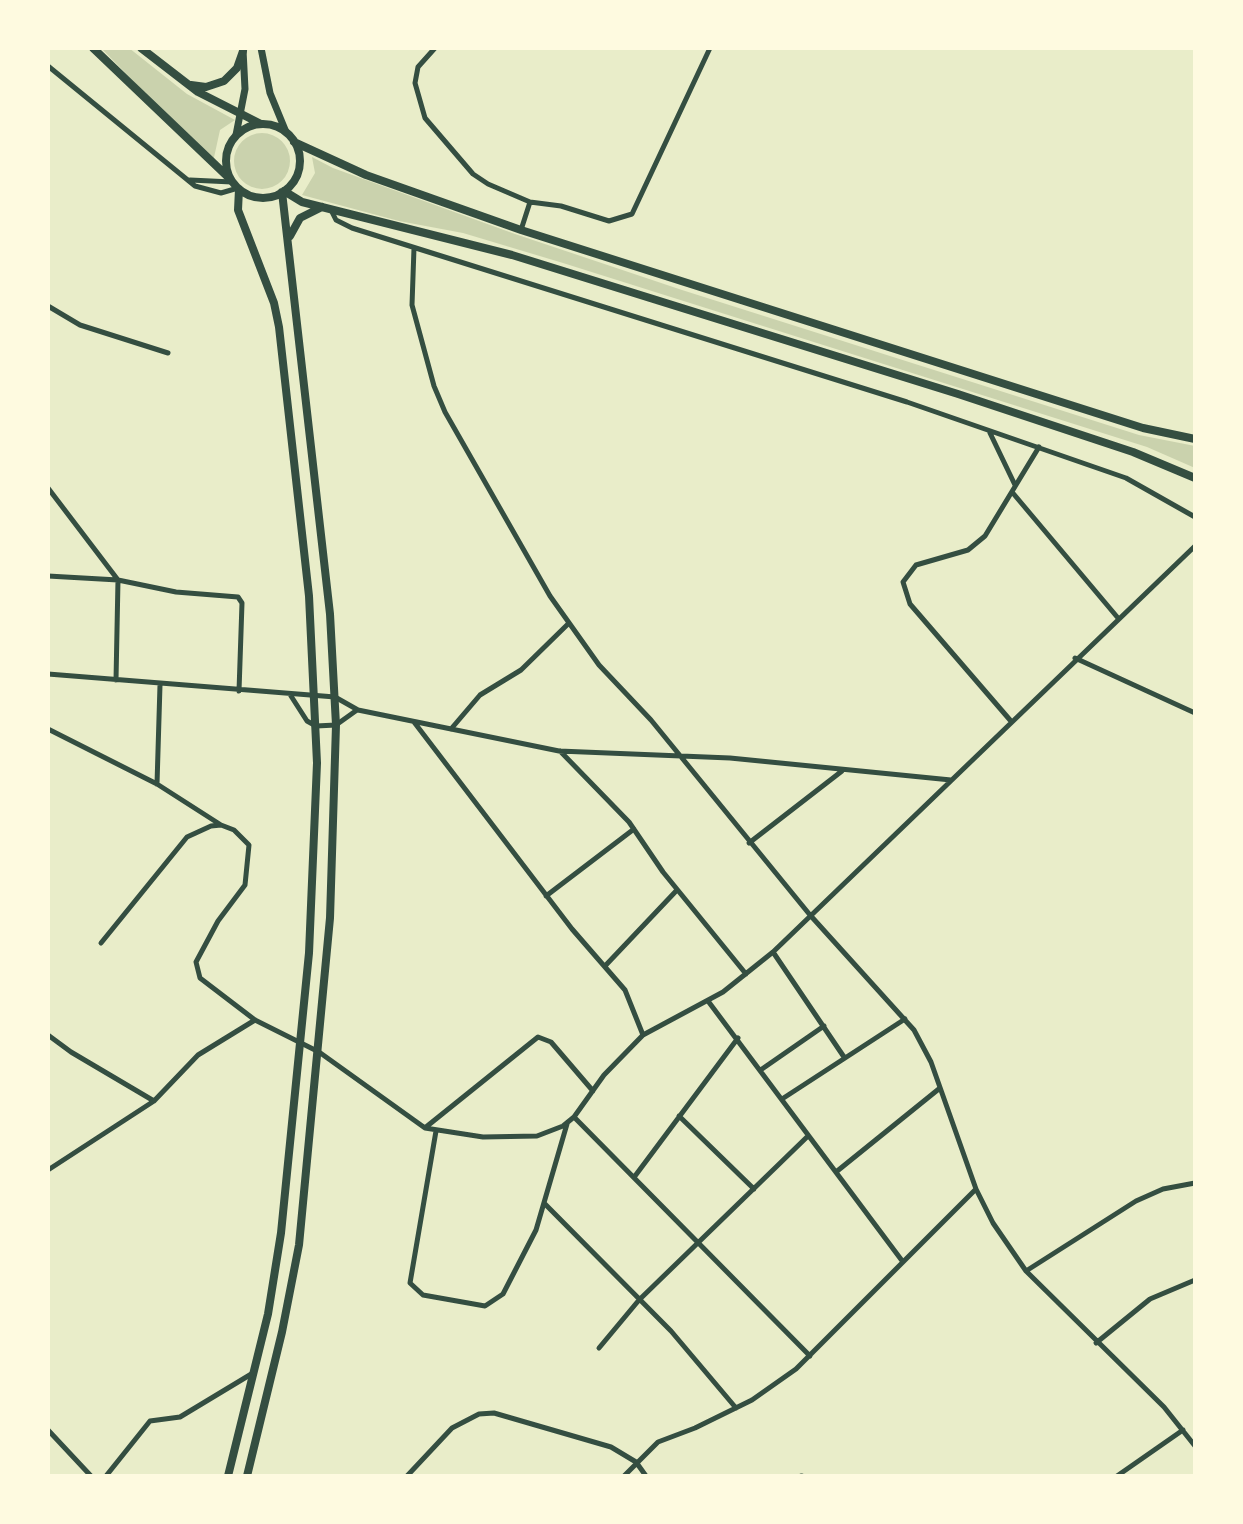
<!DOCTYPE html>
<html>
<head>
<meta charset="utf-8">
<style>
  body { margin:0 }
  #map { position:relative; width:1243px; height:1524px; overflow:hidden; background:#e9edc9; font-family:"Nunito Sans",sans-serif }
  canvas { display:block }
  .frame { position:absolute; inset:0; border:50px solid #fefae0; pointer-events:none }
</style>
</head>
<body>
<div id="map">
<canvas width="1243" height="1524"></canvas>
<div class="frame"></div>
</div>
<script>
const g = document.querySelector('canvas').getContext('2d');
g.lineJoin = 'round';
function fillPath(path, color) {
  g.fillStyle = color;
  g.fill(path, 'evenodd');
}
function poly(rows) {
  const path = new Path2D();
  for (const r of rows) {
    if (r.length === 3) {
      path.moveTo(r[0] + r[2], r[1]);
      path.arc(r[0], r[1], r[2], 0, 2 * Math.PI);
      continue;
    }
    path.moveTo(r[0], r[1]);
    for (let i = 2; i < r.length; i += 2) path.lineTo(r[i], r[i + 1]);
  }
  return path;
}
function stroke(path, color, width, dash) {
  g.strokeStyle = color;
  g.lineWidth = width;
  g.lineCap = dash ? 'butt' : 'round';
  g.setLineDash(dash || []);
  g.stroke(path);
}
const green = poly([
  [101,48,129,48,187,94,235,120,220,130,213,162],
  [262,161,28],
  [312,157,333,168,515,234,682,290,1139,435,1195,446,1195,468,1147,447,563,263,463,233,399,221,302,195,315,173]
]);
const minor = poly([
  [435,48,418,67,415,83,425,118,473,174,488,184,530,202],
  [48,66,195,186,221,193,238,188],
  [190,180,232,182],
  [331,210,336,220,352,228,907,402,1126,478,1195,517],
  [521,230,530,202,561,206,609,221,632,214,710,48],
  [414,248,412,305,434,386,445,412,550,596,599,665,651,720,810,915,914,1030,931,1062,976,1189,993,1223,1026,1271,1164,1407,1195,1446],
  [48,306,80,325,168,353],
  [990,433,1015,485],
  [48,488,118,580,116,680],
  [1012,492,1118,618],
  [48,576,118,580,176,592,238,597,242,603,239,691],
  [1075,658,1195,713],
  [48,674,335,697,358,710,559,751,730,758,951,780],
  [291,696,307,721,316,726,336,725,357,710],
  [1010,720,910,604,903,582,916,565,968,550,985,536,1039,447],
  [414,722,572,929,625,990,643,1035],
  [48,729,157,784,221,825],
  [451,729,480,695,521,670,568,624],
  [560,751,629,822,663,872,746,974],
  [157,784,160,685],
  [749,843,842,771],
  [546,896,634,829],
  [101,943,187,837,211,826,221,825,234,830,249,845,245,885,218,921,196,962,200,978,255,1020,319,1052,425,1128,483,1137,537,1136,563,1126,574,1117,604,1075,643,1035,723,992,773,952,1195,546],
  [773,952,844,1057],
  [605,966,677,890],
  [708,1001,903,1262],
  [48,1035,71,1052,154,1101],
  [762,1069,824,1026],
  [782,1099,905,1019],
  [679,1116,754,1189],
  [574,1117,810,1356],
  [426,1127,538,1037,551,1042,593,1091],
  [436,1131,410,1283,423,1295,485,1306,503,1294,536,1230,567,1124],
  [48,1170,154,1101,198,1055,255,1020],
  [836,1172,940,1088],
  [635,1176,738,1038],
  [545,1204,671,1331,736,1408],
  [1026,1271,1136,1201,1163,1189,1195,1183],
  [1096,1343,1150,1299,1195,1280],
  [599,1348,639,1300,808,1136],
  [48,1430,91,1476],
  [106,1476,150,1421,180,1417,253,1373],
  [407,1476,452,1428,479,1414,494,1413,611,1447,636,1462,646,1476],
  [624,1476,658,1442,695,1428,752,1400,796,1369,975,1190],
  [801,1476,802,1476],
  [1117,1476,1183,1430]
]);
const primary = poly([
  [261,48,270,93,286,132],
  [236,135,245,89,243,50]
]);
const trunk = poly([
  [93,48,228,177],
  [141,48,198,92,261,124],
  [191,85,206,87,224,81,237,68,243,51],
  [263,161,37],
  [294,142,366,175,521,230,1143,428,1195,439],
  [284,191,302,202,512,255,958,394,1133,452,1195,478],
  [290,236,300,218,322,207],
  [228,1476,268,1314,281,1233,309,953,317,763,309,596,279,327,274,303,238,210,239,189],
  [247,1476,282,1332,299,1245,330,918,336,725,330,614,282,192]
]);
fillPath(green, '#cad2ad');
stroke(minor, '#344e41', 5);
stroke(primary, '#344e41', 7);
stroke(trunk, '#344e41', 8);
</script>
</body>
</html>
